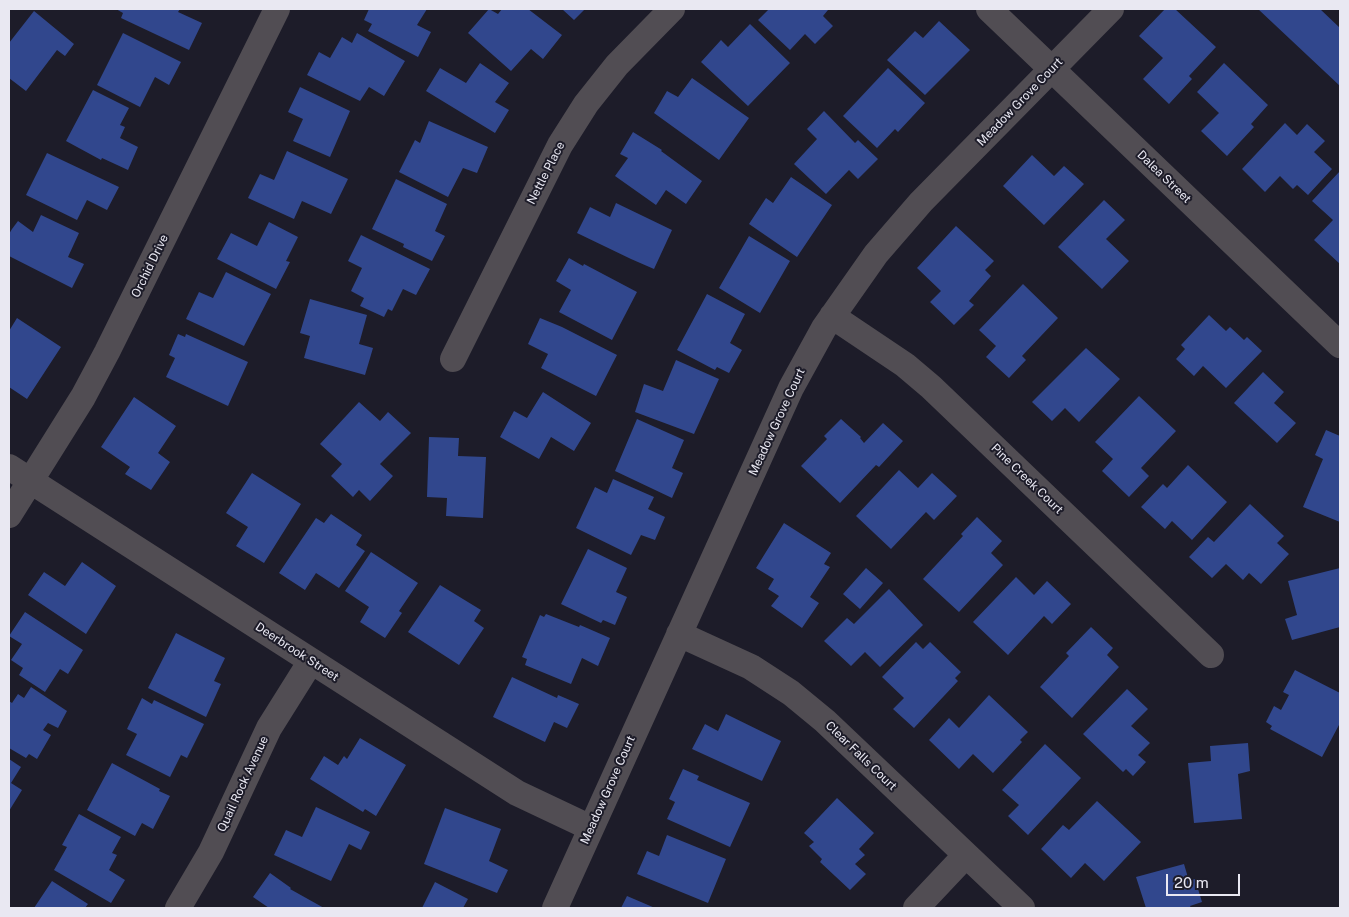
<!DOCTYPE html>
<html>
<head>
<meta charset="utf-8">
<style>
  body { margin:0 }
  #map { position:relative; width:1349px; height:917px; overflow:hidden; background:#1d1c29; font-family:"Public Sans",sans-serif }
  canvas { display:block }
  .frame { position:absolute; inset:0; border:10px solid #e9e8f2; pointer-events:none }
  .scale { position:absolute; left:1166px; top:874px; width:74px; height:22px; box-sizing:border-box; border:2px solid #e9e8f2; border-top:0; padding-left:6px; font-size:15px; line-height:18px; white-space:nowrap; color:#e9e8f2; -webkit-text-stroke:4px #1d1c29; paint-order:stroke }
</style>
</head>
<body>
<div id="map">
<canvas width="1349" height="917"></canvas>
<div class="frame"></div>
<div class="scale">20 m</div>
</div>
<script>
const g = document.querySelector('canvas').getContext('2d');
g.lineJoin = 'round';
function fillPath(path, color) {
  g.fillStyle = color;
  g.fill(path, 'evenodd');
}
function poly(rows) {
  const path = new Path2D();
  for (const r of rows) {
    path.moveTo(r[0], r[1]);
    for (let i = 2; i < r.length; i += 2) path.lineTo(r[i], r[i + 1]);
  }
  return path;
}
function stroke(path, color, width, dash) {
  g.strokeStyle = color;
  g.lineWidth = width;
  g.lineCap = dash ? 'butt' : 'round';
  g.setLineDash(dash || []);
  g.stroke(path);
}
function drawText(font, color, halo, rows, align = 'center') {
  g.font = font + ' "Public Sans",sans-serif';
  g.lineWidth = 4;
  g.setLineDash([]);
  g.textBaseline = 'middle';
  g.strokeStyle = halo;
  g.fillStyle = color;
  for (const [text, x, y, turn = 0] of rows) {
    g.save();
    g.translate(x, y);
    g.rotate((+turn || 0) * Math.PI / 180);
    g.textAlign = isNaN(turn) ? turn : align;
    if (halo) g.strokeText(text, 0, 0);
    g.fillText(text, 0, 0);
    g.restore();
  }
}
const building = poly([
  [116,9,180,9,178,12,202,23,189,50,121,18,123,13],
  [369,9,427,9,417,25,431,32,418,57,368,31,372,24,364,20],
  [489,9,498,14,502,9,528,9,562,35,543,59,531,49,511,71,468,33],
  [562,9,585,9,574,20],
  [769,9,827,9,828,10,823,16,833,26,815,44,805,34,790,50,758,20],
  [1165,9,1175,9,1216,47,1189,76,1192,79,1169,104,1143,79,1163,58,1139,36],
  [1258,9,1320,9,1340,28,1340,86],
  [34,11,74,44,65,56,57,50,26,91,9,78,9,43],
  [939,21,970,50,925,95,887,60,915,31,923,38],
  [750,24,790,63,748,106,701,62,721,40,728,47],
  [123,33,181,62,169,85,155,77,140,107,97,85],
  [357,33,405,61,384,96,369,87,360,101,307,75,319,52,330,58,342,37,352,43],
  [480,63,509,83,495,102,509,110,495,133,426,91,440,68,466,83],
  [1224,63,1268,105,1251,124,1254,127,1227,156,1201,131,1219,113,1197,92],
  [888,68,925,103,898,132,895,129,877,148,843,116],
  [692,78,749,118,719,160,654,113,667,91,678,97],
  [300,87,350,111,330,157,293,141,303,119,288,112],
  [93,90,129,108,120,125,125,127,120,138,138,147,128,170,102,158,101,160,66,141],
  [824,111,855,143,858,140,878,159,858,179,849,170,826,194,794,164,817,139,807,129],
  [429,121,488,147,477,173,463,168,448,197,399,172,415,140,420,143],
  [1285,123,1297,135,1307,124,1325,141,1314,152,1332,169,1308,195,1297,185,1293,189,1280,176,1265,192,1242,169],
  [633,132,662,150,661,151,702,181,686,204,666,190,656,205,615,176,628,158,620,154],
  [287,151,348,179,331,214,302,201,294,219,248,198,260,174,274,180],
  [47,153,119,187,107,210,87,200,77,220,26,195],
  [1032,155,1054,176,1064,166,1084,184,1044,225,1003,186],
  [1340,171,1340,264,1314,240,1333,220,1312,201],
  [791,177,832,205,797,257,749,224,766,198,773,203],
  [396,179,447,204,435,231,445,236,432,261,403,247,404,244,372,229],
  [1104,200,1125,220,1106,239,1129,261,1102,289,1058,247],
  [616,203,672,230,654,269,631,259,577,233,590,207,610,217],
  [41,215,79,233,68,257,84,264,72,288,9,256,9,234,12,229,18,221,33,232],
  [269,222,298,237,286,261,290,262,276,289,217,259,231,233,257,246],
  [956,226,994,261,985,270,991,276,969,301,974,305,954,325,930,302,941,291,917,268],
  [361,235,430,269,416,295,403,289,392,311,388,309,384,317,360,306,364,298,351,291,362,268,348,261],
  [749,236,790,261,760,313,719,288],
  [569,258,583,266,584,264,637,292,612,340,559,312,571,290,556,281],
  [226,272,271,294,244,346,186,319,199,292,213,298],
  [1023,284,1058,318,1022,356,1026,360,1009,378,986,357,996,346,979,330],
  [707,294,745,314,730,343,742,350,729,373,717,367,715,370,677,350],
  [310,299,367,315,359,344,373,348,365,375,304,358,310,336,300,333],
  [1209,315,1226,331,1230,327,1244,340,1247,337,1262,351,1226,388,1203,366,1194,376,1176,359,1185,349,1181,345],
  [17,318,61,347,27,399,9,387,9,331],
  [540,318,562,327,617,355,596,396,541,368,548,354,528,344],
  [178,334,185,337,186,334,248,362,228,406,166,377,175,358,169,355],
  [1086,348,1120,379,1079,422,1065,408,1052,421,1032,402],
  [676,360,719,379,694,434,635,412,644,384,663,391],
  [1263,372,1284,392,1274,403,1296,423,1277,443,1234,403],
  [543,392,591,423,574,451,551,437,539,459,500,437,514,411,527,418],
  [1139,396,1176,431,1141,468,1149,476,1129,497,1102,471,1113,459,1095,442],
  [134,397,176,426,158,453,170,462,151,490,125,474,130,467,101,447],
  [359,402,380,421,388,412,411,433,380,464,393,476,370,501,359,490,353,497,331,476,342,464,320,444],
  [637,419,684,440,672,468,683,473,672,498,615,471],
  [841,419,861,437,860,438,864,443,883,423,903,441,879,467,876,465,840,503,801,466,827,439,824,436],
  [1326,430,1340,436,1340,522,1303,507,1323,459,1315,455],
  [429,437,459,438,458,456,486,457,483,518,446,516,447,498,427,497],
  [1188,465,1227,502,1192,540,1172,521,1165,529,1141,507,1163,484,1167,488],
  [899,470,918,488,932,473,957,496,934,520,926,512,891,549,856,516],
  [252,473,301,504,264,563,236,546,248,527,226,513],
  [613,479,654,497,648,509,665,517,655,540,641,535,631,555,576,528,595,487,607,493],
  [1250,504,1284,536,1277,543,1289,554,1261,584,1249,573,1243,580,1226,564,1212,578,1189,557,1208,537,1214,542],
  [331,514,362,535,356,545,365,551,339,588,316,573,305,590,279,573,316,518,324,523],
  [977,517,1002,541,991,553,1003,565,959,612,923,579,963,536,961,534],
  [784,523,831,553,824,564,830,567,810,597,819,603,802,628,771,606,779,596,768,589,774,579,756,568],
  [588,549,627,568,616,592,627,597,615,625,603,620,601,623,561,604],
  [371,552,418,583,399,611,402,613,385,638,360,622,369,607,345,591],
  [82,562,116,586,86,634,28,595,44,572,65,586],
  [866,568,883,583,860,609,843,594],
  [1340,568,1340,627,1292,640,1285,619,1297,615,1288,581],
  [1016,577,1034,595,1047,581,1071,604,1052,624,1044,616,1008,655,973,622],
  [440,585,481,610,474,621,484,628,459,665,408,632],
  [889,589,923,625,880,667,865,652,851,666,824,641,847,618,854,624],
  [25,612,83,650,68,674,60,669,45,692,19,675,23,668,11,660,22,644,9,636],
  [546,614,579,627,580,625,610,638,598,666,582,658,571,684,525,665,527,659,522,657,540,615,544,617],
  [1091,627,1113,648,1107,655,1119,667,1072,718,1040,687,1069,656,1066,653],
  [176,633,225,658,214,681,221,684,206,717,148,688],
  [916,642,923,649,930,642,961,672,955,678,958,681,914,728,893,709,904,698,882,677],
  [1295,670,1340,693,1340,723,1322,757,1270,729,1272,726,1266,722,1274,706,1281,710,1289,695,1283,692],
  [512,677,557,698,558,695,579,704,567,728,554,722,545,742,493,717],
  [31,687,67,711,58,728,48,723,43,730,51,735,37,759,29,754,26,758,9,748,9,701,12,703,18,694,24,698],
  [1127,689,1148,709,1131,726,1150,743,1138,755,1146,762,1133,776,1126,769,1123,772,1083,734],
  [989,695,1028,732,1020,740,1022,742,993,773,973,754,959,769,929,740,949,718,959,728],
  [142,698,152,704,154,700,204,724,187,758,181,755,170,777,126,755,137,734,127,729],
  [726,714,781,741,762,781,692,749,705,724,718,731],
  [360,738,406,765,376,816,365,809,363,812,310,779,324,756,338,765,344,756,347,759],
  [1248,743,1250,771,1238,774,1242,819,1194,823,1188,763,1211,761,1210,746],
  [1045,744,1081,778,1028,835,1008,816,1019,805,1002,790],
  [9,759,21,767,11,783,22,790,9,811],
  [112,763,160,789,159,791,170,796,153,829,142,823,135,836,87,810],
  [683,769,699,776,697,780,750,803,730,847,667,819,675,802,669,799],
  [837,798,874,833,859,849,865,855,855,864,866,874,850,890,820,862,822,859,809,846,814,842,804,833],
  [1097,801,1141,842,1104,881,1085,863,1071,878,1041,849,1063,825,1069,830],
  [316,807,370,832,361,850,349,844,331,881,274,855,286,830,302,837],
  [445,808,501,829,489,861,508,870,497,893,424,864],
  [79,814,121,837,112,853,117,855,109,870,125,880,111,903,54,870,67,847,62,845],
  [667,835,726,859,708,903,637,874,647,851,659,856],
  [1184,864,1189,881,1195,879,1202,902,1190,906,1191,908,1146,908,1136,877],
  [270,873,291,888,290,889,324,908,269,908,253,897],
  [52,881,88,904,85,908,34,908],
  [435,882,468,899,463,908,422,908],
  [627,896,655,908,621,908]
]);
const minor = poly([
  [989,9,1340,345],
  [832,316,905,365,931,387,1211,655],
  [453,359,560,145,586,104,617,65,672,9],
  [9,467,517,793,591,828],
  [9,515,83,397,107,352,277,9],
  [679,634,751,667,791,693,825,721,1022,908],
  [178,908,211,852,269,728,311,661],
  [555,908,791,388,824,328,876,254,921,202,1111,9],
  [916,908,965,856]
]);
const streetNames = [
  ["Meadow Grove Court",1020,102,-46],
  ["Nettle Place",546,173,-63],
  ["Dalea Street",1164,177,44],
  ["Orchid Drive",150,266,-64],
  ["Meadow Grove Court",777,422,-65],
  ["Pine Creek Court",1027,479,44],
  ["Deerbrook Street",297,652,33],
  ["Clear Falls Court",861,756,44],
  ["Quail Rock Avenue",243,784,-65],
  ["Meadow Grove Court",608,790,-66]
];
fillPath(building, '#31478d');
stroke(minor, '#514d53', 26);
drawText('12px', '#e9e8f2', '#1d1c29', streetNames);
</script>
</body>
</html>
